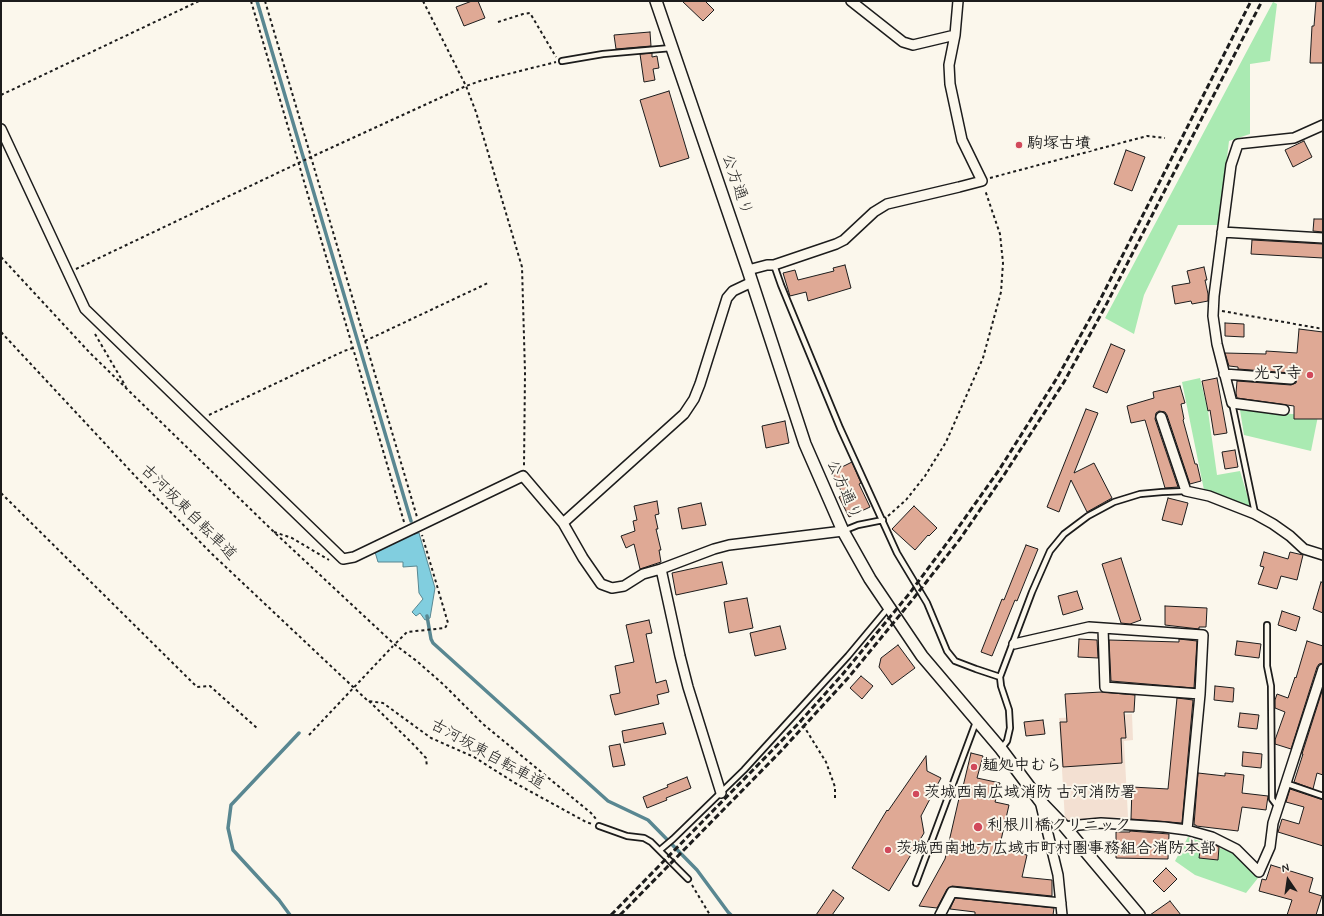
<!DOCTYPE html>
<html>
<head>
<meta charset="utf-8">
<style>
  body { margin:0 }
  #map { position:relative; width:1324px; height:916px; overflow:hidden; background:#fbf7ec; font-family:Mynerve,sans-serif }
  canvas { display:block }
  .frame { position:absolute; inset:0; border:2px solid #1c1c1c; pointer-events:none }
  .north { position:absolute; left:1268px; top:860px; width:40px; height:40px; -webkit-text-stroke:3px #fbf7ec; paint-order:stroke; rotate:347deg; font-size:11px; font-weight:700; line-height:16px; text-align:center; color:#1c1c1c }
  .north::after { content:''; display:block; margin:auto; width:14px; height:18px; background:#1c1c1c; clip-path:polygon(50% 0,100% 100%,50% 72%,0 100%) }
</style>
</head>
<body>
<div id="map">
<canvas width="1324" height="916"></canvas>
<div class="frame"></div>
<div class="north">N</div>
</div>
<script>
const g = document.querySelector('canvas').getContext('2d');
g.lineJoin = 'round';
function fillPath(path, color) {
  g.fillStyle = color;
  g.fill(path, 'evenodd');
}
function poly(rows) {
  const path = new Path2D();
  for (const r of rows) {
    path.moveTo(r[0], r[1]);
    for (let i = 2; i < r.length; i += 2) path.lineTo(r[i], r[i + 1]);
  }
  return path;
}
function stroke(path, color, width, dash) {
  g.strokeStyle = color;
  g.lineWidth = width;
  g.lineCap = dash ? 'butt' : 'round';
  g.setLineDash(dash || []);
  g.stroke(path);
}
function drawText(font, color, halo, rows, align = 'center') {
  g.font = font + ' Mynerve,"Klee One",sans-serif';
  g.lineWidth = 4;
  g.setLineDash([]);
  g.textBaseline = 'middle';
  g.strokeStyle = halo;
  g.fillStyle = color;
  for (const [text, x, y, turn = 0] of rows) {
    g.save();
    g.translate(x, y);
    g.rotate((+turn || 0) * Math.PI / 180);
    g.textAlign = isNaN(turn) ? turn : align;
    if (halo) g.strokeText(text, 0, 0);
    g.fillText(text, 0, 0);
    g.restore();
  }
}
const built = poly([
  [1132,714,1133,740,1124,741,1128,817,1065,821,1059,718]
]);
const green = poly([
  [1273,2,1277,4,1270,61,1250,64,1250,134,1229,141,1219,225,1178,225,1144,295,1134,334,1105,318],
  [1200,378,1208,411,1217,475,1240,471,1251,508,1204,490,1182,382],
  [1240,410,1318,416,1311,451,1244,435],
  [1188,837,1234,853,1258,878,1246,893,1195,875,1175,861]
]);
const water = poly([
  [419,533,435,588,430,618,425,620,420,613,416,616,412,612,423,599,419,593,417,566,403,567,403,562,378,562,375,552,410,535,419,533]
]);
const stream = poly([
  [257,1,411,521],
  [427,616,431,639,433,643,608,801,648,820,697,870,728,912,731,915],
  [290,915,279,900,233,850,228,828,231,805,299,733]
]);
const building = poly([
  [472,1,478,1,485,18,464,26,456,7,472,1],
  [682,1,705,1,714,10,703,21,682,1],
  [1316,1,1323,1,1323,63,1310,63,1312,26,1314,26,1316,1],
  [650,32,651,46,616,49,614,35,650,32],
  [652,53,652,57,657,56,659,68,653,69,655,80,644,82,640,54,652,53],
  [669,91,689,158,660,167,640,100,669,91],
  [1304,141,1312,157,1293,167,1285,150,1304,141],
  [1126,150,1145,157,1132,191,1114,184,1126,150],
  [1314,219,1323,219,1323,232,1313,231,1314,219],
  [1252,240,1323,244,1323,258,1251,254,1252,240],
  [845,265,851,288,808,301,806,292,790,296,783,273,795,270,798,280,834,271,833,268,845,265],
  [1204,267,1207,280,1205,280,1208,294,1208,301,1192,304,1191,301,1175,304,1172,286,1190,283,1187,271,1204,267],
  [1225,323,1244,324,1244,337,1225,336,1225,323],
  [1299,329,1323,332,1323,419,1294,419,1294,406,1237,398,1236,393,1237,381,1291,385,1296,383,1297,377,1291,373,1238,369,1238,367,1229,366,1225,353,1266,354,1266,351,1297,353,1299,329],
  [1111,344,1125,350,1107,393,1093,387,1111,344],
  [1217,378,1227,433,1214,435,1210,410,1208,411,1202,381,1217,378],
  [1180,386,1185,403,1181,404,1184,419,1183,420,1195,464,1197,464,1201,481,1190,484,1167,415,1165,412,1159,411,1156,413,1155,419,1178,487,1165,488,1145,420,1131,423,1127,406,1154,398,1153,392,1180,386],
  [1086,409,1098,413,1074,473,1094,463,1112,498,1087,512,1071,480,1059,512,1047,507,1086,409],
  [785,421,789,443,766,448,762,426,785,421],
  [1235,450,1238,467,1225,469,1222,452,1235,450],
  [852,462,861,483,859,484,870,507,849,517,839,497,843,495,832,472,852,462],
  [1168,498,1188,503,1182,525,1162,520,1168,498],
  [657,501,659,514,655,515,658,529,656,529,661,550,659,550,661,562,640,569,634,544,626,548,621,536,635,531,633,521,637,520,634,506,657,501],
  [701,503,706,525,682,529,678,508,701,503],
  [914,506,937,528,929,536,928,535,915,550,892,529,914,506],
  [1026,545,1038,549,1017,601,1015,600,992,656,981,652,1002,599,1004,600,1026,545],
  [1264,552,1288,559,1290,552,1303,555,1297,580,1281,576,1277,589,1258,584,1264,567,1260,566,1264,552],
  [1121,558,1141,620,1130,624,1121,623,1102,564,1121,558],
  [722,562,727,584,676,595,672,573,722,562],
  [1321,582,1323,583,1323,613,1313,609,1321,582],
  [1077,591,1083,609,1063,615,1058,596,1077,591],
  [747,598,753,628,729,633,724,602,747,598],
  [1165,606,1207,608,1206,627,1199,627,1199,629,1165,625,1165,606],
  [1282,611,1300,617,1296,631,1278,625,1282,611],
  [649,620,652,633,646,634,656,683,666,680,669,692,657,695,659,704,615,715,610,695,620,693,615,666,634,662,626,625,649,620],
  [780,626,786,649,755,656,750,633,780,626],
  [1079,639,1097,640,1098,658,1078,657,1079,639],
  [1179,639,1197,641,1194,688,1111,681,1109,640,1179,642,1179,639],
  [1237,641,1261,644,1259,658,1235,655,1237,641],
  [1307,641,1323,646,1323,663,1319,664,1317,667,1291,749,1275,744,1275,740,1285,712,1275,708,1275,700,1277,694,1288,698,1295,677,1296,678,1307,641],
  [898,645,915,668,892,685,879,667,881,658,898,645],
  [861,676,873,686,862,699,850,688,861,676],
  [1215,686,1234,688,1233,702,1214,700,1215,686],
  [1323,688,1323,775,1317,773,1313,789,1294,782,1303,754,1302,754,1323,688],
  [1102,692,1135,695,1134,712,1124,712,1126,738,1121,738,1122,763,1063,767,1060,722,1067,722,1065,694,1102,692],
  [1177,698,1193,700,1182,823,1131,819,1132,787,1168,789,1177,698],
  [1240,713,1259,715,1257,729,1238,727,1240,713],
  [1043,720,1045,734,1026,736,1024,722,1043,720],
  [663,723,666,734,624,743,622,731,663,723],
  [620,744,625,765,613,767,609,746,620,744],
  [1243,752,1262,754,1261,768,1242,766,1243,752],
  [971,753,983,756,977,778,1000,783,995,802,1009,805,999,849,1027,855,1022,877,1052,880,1052,896,952,886,947,889,937,908,919,906,945,859,960,794,961,795,971,753],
  [926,756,927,771,941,778,921,816,924,833,889,891,852,868,887,810,888,811,926,756],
  [1198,773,1225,776,1225,773,1244,775,1242,793,1268,796,1266,810,1242,807,1238,831,1196,826,1196,825,1194,825,1198,773],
  [687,777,691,788,666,798,667,800,647,808,643,797,668,787,667,785,687,777],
  [1290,789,1323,800,1323,846,1278,832,1282,819,1299,824,1304,807,1286,802,1290,789],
  [1130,831,1169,834,1168,859,1116,858,1116,832,1130,832,1130,831],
  [1201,844,1215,845,1219,847,1218,860,1199,858,1201,844],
  [1271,865,1313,878,1309,892,1322,896,1316,915,1287,915,1292,900,1259,891,1262,879,1266,880,1271,865],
  [1166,868,1177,879,1164,892,1153,881,1166,868],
  [833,890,844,898,832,915,816,915,833,890],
  [955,898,1054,908,1053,915,975,915,975,912,950,909,955,898],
  [1170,901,1181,915,1150,915,1170,901]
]);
const path = poly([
  [251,1,404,522],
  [265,1,417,517],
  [423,1,466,86,476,112,522,267,525,372,524,466],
  [498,22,523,14,530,13,556,57],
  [1,95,199,1],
  [990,178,1147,136,1165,138],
  [1,257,90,353,274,532,394,644,418,662,445,686,483,724,591,813,596,819],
  [76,269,311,157,466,86,480,81,556,62],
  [1222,311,1323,329],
  [1,332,138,479,212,554,368,701,383,703,431,738,474,757,515,783,586,822,592,824],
  [95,334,126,387],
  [365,341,488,283],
  [209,415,344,351,353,348],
  [1,493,197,687,210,686,257,728],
  [888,516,906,500,925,476,946,442,983,358,1001,292,1003,263,1000,234,985,190],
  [274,532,292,538,329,560],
  [396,643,407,632,445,628,448,623,422,535],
  [369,701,414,745,426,758,427,767],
  [800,720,826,762,835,787,835,798],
  [309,735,393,646],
  [692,885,710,915]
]);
const service = poly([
  [562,61,603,54,671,48],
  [774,265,781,285,840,428,897,553,927,603,947,651,955,661,976,669,1000,677],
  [1232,403,1255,513],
  [843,531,858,525,883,520],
  [1267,625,1267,666,1271,686,1272,799,1278,807],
  [1001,749,1007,741,1010,728,1009,710,1001,686,1000,677,1032,592,1050,551,1064,534,1088,516,1114,502,1140,494,1162,492,1186,491],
  [1285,783,1323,796],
  [599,826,627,836,644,838,651,842,688,879],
  [660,850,673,839,744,770,848,656,889,607],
  [916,883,976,722]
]);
const minor = poly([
  [851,1,903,42,913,45,955,35],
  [1,129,85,309,343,559,354,557,523,476,563,523,583,558,601,584,612,588,624,586,643,574,661,569,714,549,729,545,843,531],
  [1222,232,1323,238],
  [748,270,767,265,774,265,836,244,844,240,874,212,887,204,959,187,982,181,962,140,950,84,949,65,955,35,958,1],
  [1224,374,1291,379],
  [1284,410,1232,403,1217,344,1213,316,1214,296,1231,165,1238,144,1294,138,1323,125],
  [1161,417,1186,491,1209,496,1255,514,1273,524,1290,536,1304,549,1323,555],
  [563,523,684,414,694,399,700,384,727,298,733,291,752,282],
  [661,569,680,656,688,687,721,793],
  [1014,644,1089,627,1203,635,1200,694,1105,687,1103,628],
  [1040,801,1058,875,1062,915],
  [1065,827,1079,825,1101,823,1164,827,1187,830,1200,694],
  [1187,830,1212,837,1236,849,1259,872,1270,847,1273,823,1323,669],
  [940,915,952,892,1061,903]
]);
const tertiary = poly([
  [656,1,748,270,805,444,843,531,870,579,922,656,1001,749,1040,801,1065,827,1139,915]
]);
const rail = poly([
  [611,915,797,725,842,675,909,594,953,535,999,470,1057,378,1098,304,1251,1],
  [620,915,781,751,848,678,913,599,960,539,1004,475,1064,382,1105,307,1262,1]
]);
const markers = [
  [1019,145,4,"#d1495b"],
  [1310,375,4,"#d1495b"],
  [974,767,4,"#d1495b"],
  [916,794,4,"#d1495b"],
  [978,827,5,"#d1495b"],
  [888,850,4,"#d1495b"]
];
const poiNames = [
  ["駒塚古墳",1027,145],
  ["光了寺",1302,375,"right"],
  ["麺処中むら",982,767],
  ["茨城西南広域消防 古河消防署",924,794],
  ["利根川橋クリニック",987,827],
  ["茨城西南地方広域市町村圏事務組合消防本部",896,850]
];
const streetNames = [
  ["公方通り",736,185,71],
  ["公方通り",843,490,66],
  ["古河坂東自転車道",188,513,45],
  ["古河坂東自転車道",487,755,29]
];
fillPath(built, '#f3e0d2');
fillPath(green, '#aaeab2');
fillPath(water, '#81cedf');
stroke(water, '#598791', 1);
stroke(stream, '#598791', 3.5);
fillPath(building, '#dfa995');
stroke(building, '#1c1c1c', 1);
stroke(service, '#1c1c1c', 8);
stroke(minor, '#1c1c1c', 12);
stroke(tertiary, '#1c1c1c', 14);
stroke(path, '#1c1c1c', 2, [3, 3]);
stroke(service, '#fbf7ec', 4.5);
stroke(minor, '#fbf7ec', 9);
stroke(tertiary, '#fbf7ec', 11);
stroke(rail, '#1c1c1c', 3, [6, 3]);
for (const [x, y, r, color] of markers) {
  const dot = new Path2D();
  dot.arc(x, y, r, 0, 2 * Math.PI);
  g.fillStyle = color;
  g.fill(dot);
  stroke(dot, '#fbf7ec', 1.5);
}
drawText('bold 16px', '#1c1c1c', '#fbf7ec', poiNames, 'left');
drawText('16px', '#1c1c1c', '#fbf7ec', streetNames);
</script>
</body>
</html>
